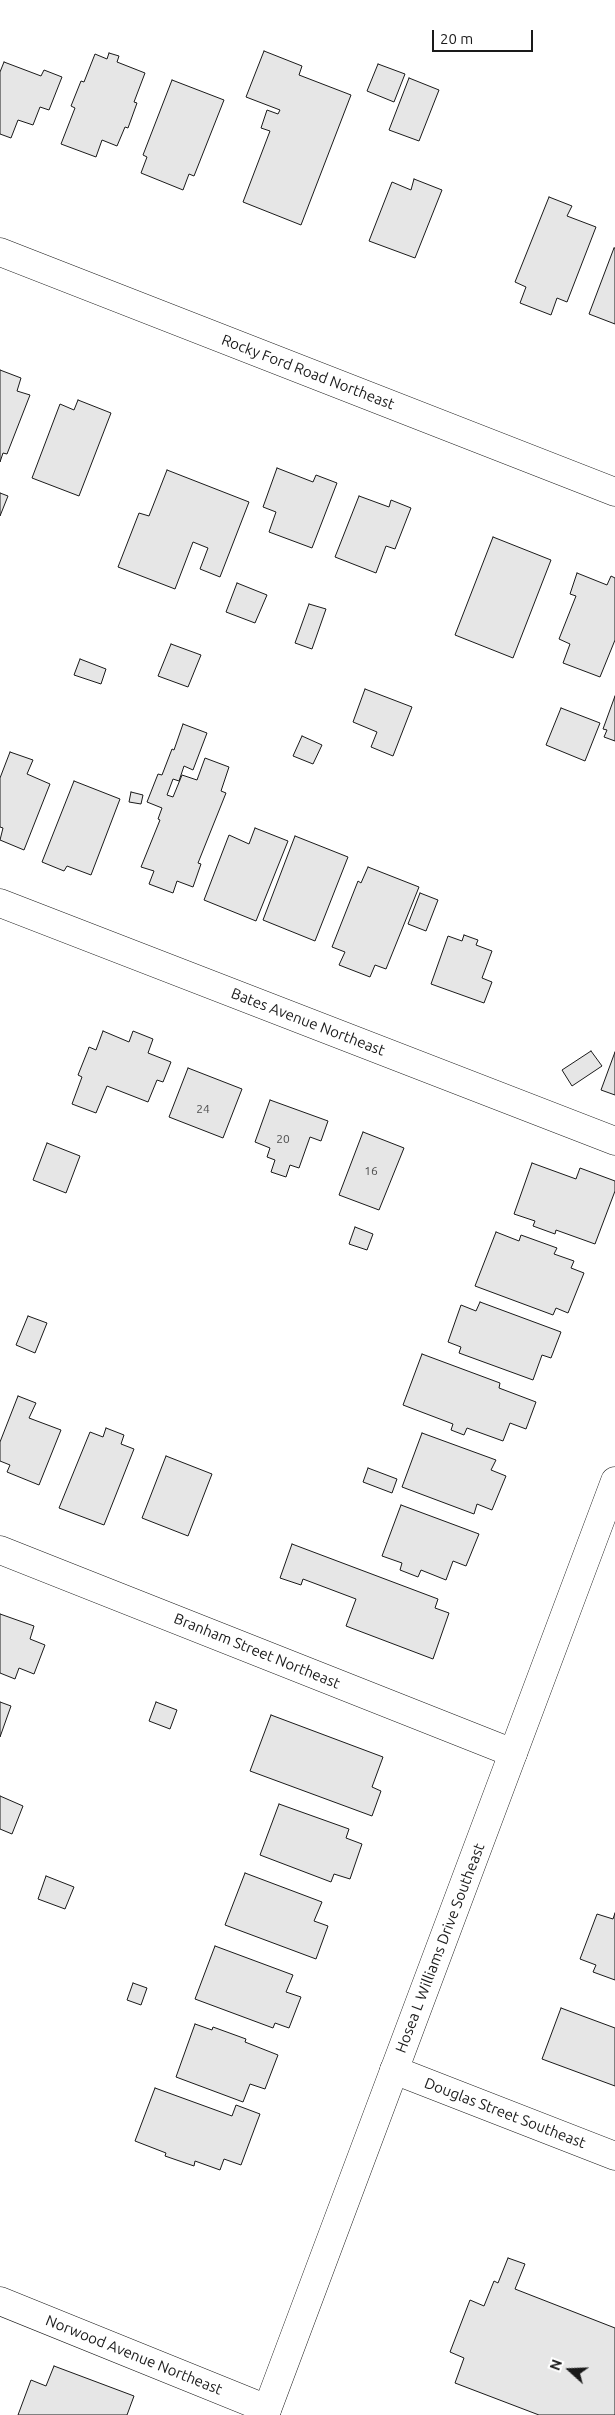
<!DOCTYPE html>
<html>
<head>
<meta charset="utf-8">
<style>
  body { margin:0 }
  #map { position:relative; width:615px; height:2415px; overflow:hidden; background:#fff; font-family:Ubuntu,sans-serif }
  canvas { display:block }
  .north { position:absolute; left:545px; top:2345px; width:50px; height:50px; -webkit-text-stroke:4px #fff; paint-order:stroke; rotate:290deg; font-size:14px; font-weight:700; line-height:20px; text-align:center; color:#1a1a1a }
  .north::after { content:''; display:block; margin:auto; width:18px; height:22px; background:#1a1a1a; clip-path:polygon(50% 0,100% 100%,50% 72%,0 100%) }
  .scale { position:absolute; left:432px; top:30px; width:101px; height:22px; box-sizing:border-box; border:2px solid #1a1a1a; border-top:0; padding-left:6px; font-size:15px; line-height:18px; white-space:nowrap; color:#1a1a1a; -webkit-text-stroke:4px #fff; paint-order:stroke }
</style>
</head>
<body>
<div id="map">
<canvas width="615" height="2415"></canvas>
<div class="north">N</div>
<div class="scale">20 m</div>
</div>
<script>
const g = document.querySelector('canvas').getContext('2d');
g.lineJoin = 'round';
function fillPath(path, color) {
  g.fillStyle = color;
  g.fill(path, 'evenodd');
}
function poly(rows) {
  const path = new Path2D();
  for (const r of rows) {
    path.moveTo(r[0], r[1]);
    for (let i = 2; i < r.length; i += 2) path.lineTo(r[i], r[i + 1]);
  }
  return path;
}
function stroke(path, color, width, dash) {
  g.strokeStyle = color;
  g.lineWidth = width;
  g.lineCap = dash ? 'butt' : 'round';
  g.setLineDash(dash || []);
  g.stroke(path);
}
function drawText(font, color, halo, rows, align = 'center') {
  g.font = font + ' Ubuntu,sans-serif';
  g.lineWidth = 4;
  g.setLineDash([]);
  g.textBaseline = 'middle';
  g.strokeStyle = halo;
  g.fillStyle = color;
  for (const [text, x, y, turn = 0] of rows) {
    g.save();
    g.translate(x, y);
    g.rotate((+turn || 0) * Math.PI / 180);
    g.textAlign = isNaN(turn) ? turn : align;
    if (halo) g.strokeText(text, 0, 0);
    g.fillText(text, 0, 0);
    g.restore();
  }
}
const building = poly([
  [264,51,302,66,299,75,351,95,301,225,243,202,270,131,261,128,267,110,278,114,280,110,246,97,264,51],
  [109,53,119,56,117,62,145,73,134,102,137,103,128,128,125,127,117,146,102,140,96,157,61,144,75,108,71,106,81,81,84,82,95,54,107,59,109,53],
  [4,62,41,76,44,70,62,77,49,110,40,107,33,125,18,120,11,138,0,134,0,72,4,62],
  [378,64,405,74,394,102,367,91,378,64],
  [409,78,439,90,419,141,389,130,409,78],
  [172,80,224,100,194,176,189,174,183,190,141,173,147,157,143,155,172,80],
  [414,179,442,190,415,258,369,241,392,182,411,190,414,179],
  [549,197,572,206,567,216,596,227,567,302,557,298,551,315,520,303,526,287,515,282,549,197],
  [614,248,615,248,615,324,589,314,614,248],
  [0,370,21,378,17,391,30,395,7,454,3,453,0,462,0,370],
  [78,400,111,413,79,496,32,478,60,404,74,410,78,400],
  [277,468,313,482,316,475,337,483,312,548,269,532,276,512,263,507,277,468],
  [167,470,249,502,220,577,200,569,208,548,193,542,175,589,118,567,139,513,149,516,167,470],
  [0,493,8,496,0,516,0,493],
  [359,496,389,507,391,500,411,508,395,549,386,546,376,573,335,557,359,496],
  [493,537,551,560,513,658,455,635,493,537],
  [577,573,607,585,611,576,615,578,615,640,600,677,563,663,570,644,559,639,576,596,570,594,577,573],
  [237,583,267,595,255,623,226,612,237,583],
  [309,604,326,609,312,649,295,643,309,604],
  [171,644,201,655,188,687,158,676,171,644],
  [80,659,106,669,101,684,74,675,80,659],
  [365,689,412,707,393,756,371,747,377,732,353,722,365,689],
  [615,696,615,741,604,737,607,730,603,729,615,696],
  [561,708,600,723,585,761,546,745,561,708],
  [183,724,207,733,193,770,184,766,179,781,173,779,167,795,173,797,182,775,197,780,205,758,229,767,221,791,226,793,198,863,201,864,193,887,177,881,173,893,149,884,154,871,141,867,160,820,158,819,162,808,147,802,158,774,162,775,172,749,174,750,183,724],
  [302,736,322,745,313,764,293,756,302,736],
  [10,752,33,760,27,774,50,784,24,850,0,840,3,828,0,827,0,778,10,752],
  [74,781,120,799,91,875,67,866,64,871,42,862,74,781],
  [131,792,143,795,141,804,129,802,131,792],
  [255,828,288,841,256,921,204,900,229,835,249,844,255,828],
  [295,836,348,857,315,941,263,920,295,836],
  [368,867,419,887,386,969,375,965,370,977,339,965,345,952,332,947,358,881,361,883,368,867],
  [420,893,438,900,426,931,408,924,420,893],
  [464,935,478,940,476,945,492,951,482,978,492,982,484,1003,431,984,448,936,462,941,464,935],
  [103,1031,129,1042,133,1031,153,1039,148,1053,171,1062,163,1082,157,1080,148,1102,107,1086,96,1113,72,1104,82,1077,78,1075,88,1050,89,1047,96,1050,103,1031],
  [591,1051,602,1066,572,1086,562,1070,591,1051],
  [615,1052,615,1095,601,1090,615,1052],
  [188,1068,242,1089,223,1138,169,1117,188,1068],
  [270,1100,328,1121,321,1141,310,1137,299,1168,290,1165,286,1177,271,1172,275,1160,267,1157,270,1148,255,1142,270,1100],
  [363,1132,404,1148,379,1210,339,1195,363,1132],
  [47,1143,80,1156,66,1193,33,1180,47,1143],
  [532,1163,576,1179,580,1168,615,1181,615,1191,595,1244,556,1230,555,1234,533,1226,535,1221,514,1214,532,1163],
  [355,1227,373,1234,367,1250,349,1244,355,1227],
  [496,1232,519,1241,521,1235,557,1248,554,1254,574,1261,571,1268,584,1273,568,1313,556,1308,553,1315,475,1286,496,1232],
  [480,1302,561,1332,551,1358,542,1355,533,1380,459,1353,461,1347,448,1342,461,1305,476,1311,480,1302],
  [28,1316,47,1323,35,1353,16,1345,28,1316],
  [422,1354,500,1383,499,1388,536,1402,526,1429,510,1423,503,1441,467,1428,464,1435,451,1430,453,1424,403,1405,422,1354],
  [18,1396,36,1403,29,1418,61,1430,39,1485,7,1472,10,1465,0,1461,0,1442,18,1396],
  [106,1428,124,1435,121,1444,134,1449,104,1525,59,1508,90,1432,103,1437,106,1428],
  [422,1433,496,1460,491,1470,506,1476,492,1510,477,1504,474,1514,402,1487,422,1433],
  [166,1456,212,1474,188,1536,142,1518,166,1456],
  [368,1468,397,1479,392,1493,363,1482,368,1468],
  [401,1505,479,1534,466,1566,453,1561,446,1580,421,1570,418,1577,400,1570,402,1563,382,1556,401,1505],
  [292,1544,438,1599,435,1608,449,1613,433,1659,346,1626,356,1599,303,1579,301,1585,280,1578,292,1544],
  [0,1614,34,1626,30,1639,45,1645,34,1674,19,1668,15,1679,0,1673,0,1614],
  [0,1702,11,1706,0,1737,0,1702],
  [156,1702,177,1710,170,1729,149,1721,156,1702],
  [271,1715,383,1757,372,1787,381,1791,372,1816,250,1771,271,1715],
  [0,1796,23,1806,12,1834,0,1829,0,1796],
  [279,1804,349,1829,346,1838,362,1844,350,1879,334,1874,331,1882,260,1855,279,1804],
  [245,1873,322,1902,314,1921,328,1926,316,1959,225,1925,245,1873],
  [46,1876,74,1887,65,1909,38,1899,46,1876],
  [615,1913,615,1980,593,1972,596,1965,580,1959,597,1914,613,1919,615,1913],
  [215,1946,293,1975,286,1992,301,1997,289,2028,275,2023,273,2028,195,1999,215,1946],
  [133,1983,147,1988,141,2005,127,2000,133,1983],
  [561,2008,615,2028,615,2086,542,2059,561,2008],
  [195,2024,212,2030,213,2027,246,2039,245,2042,278,2055,265,2089,250,2084,243,2102,176,2077,195,2024],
  [155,2088,232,2116,236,2105,260,2114,241,2165,224,2159,220,2170,195,2161,194,2166,165,2156,166,2153,135,2141,155,2088],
  [508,2258,525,2264,515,2289,615,2328,615,2415,539,2415,455,2383,464,2358,450,2352,470,2300,484,2306,494,2281,498,2283,508,2258],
  [54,2366,134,2396,127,2415,18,2415,31,2380,46,2386,54,2366]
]);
const street = poly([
  [0,903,615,1141],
  [0,1550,513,1753],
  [394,2070,615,2156],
  [0,2301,267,2409]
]);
const secondary = poly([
  [0,252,615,492],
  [265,2415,615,1481]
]);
const numberNames = [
  ["24",203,1109],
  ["20",283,1139],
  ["16",371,1171]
];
const streetNames = [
  ["Rocky Ford Road Northeast",308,372,21],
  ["Bates Avenue Northeast",308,1022,21],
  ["Branham Street Northeast",257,1651,22],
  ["Hosea L Williams Drive Southeast",440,1948,-69],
  ["Douglas Street Southeast",505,2113,21],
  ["Norwood Avenue Northeast",134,2355,22]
];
fillPath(building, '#e6e6e6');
stroke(building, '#1a1a1a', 1);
stroke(street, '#1a1a1a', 29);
stroke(secondary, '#1a1a1a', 29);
stroke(street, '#fff', 28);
stroke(secondary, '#fff', 28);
drawText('12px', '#4d4d4d', null, numberNames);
drawText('15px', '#1a1a1a', '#fff', streetNames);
</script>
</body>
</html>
